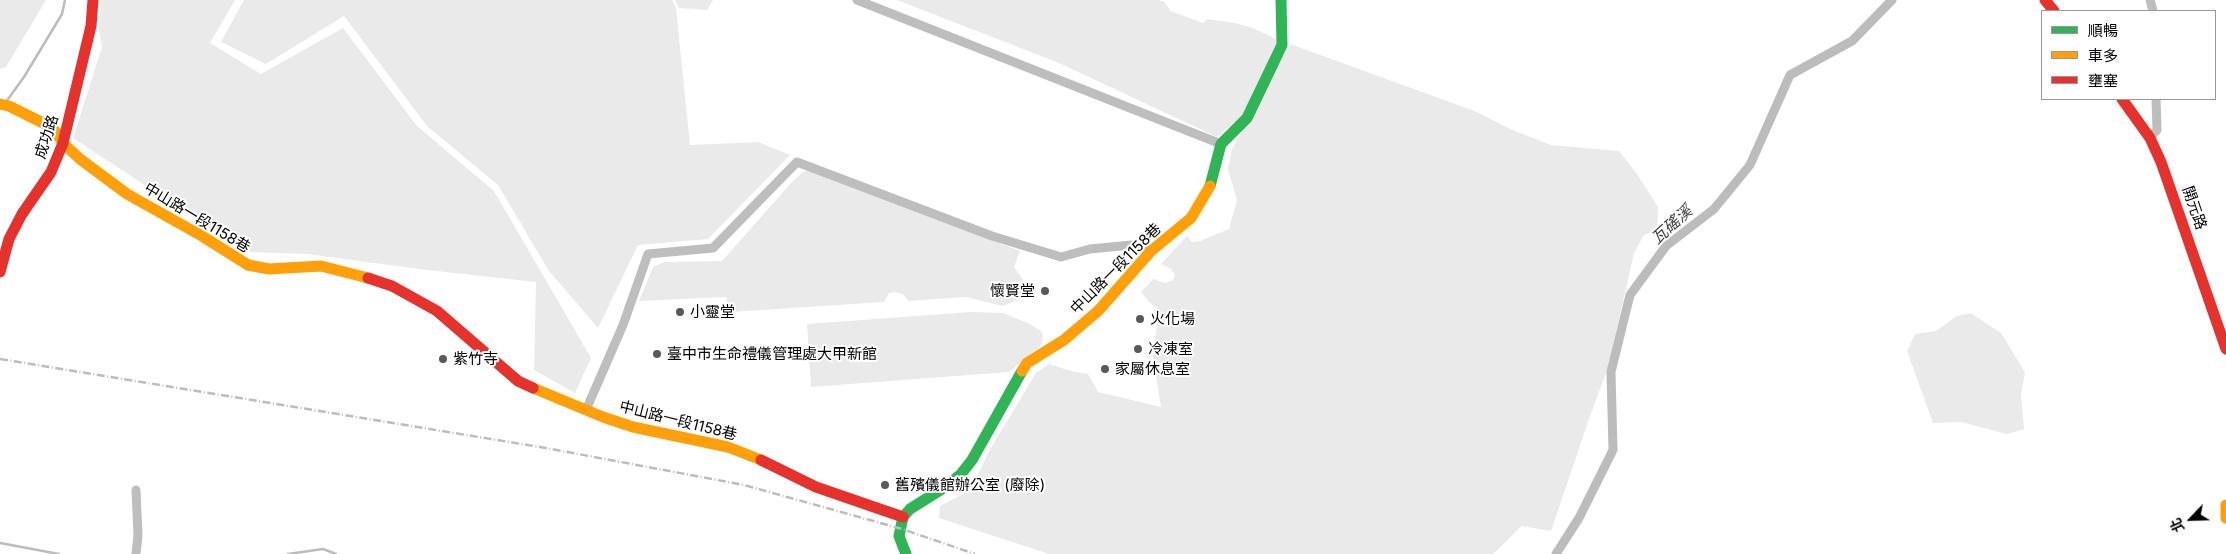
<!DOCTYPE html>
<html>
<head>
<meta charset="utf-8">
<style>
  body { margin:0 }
  #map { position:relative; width:2226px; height:554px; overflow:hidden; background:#fff; font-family:Inter,"Noto Sans TC",sans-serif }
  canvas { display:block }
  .legend { position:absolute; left:2041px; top:10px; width:175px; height:90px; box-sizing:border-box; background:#fff; border:1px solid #999; margin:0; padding:6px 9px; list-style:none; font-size:15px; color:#000 }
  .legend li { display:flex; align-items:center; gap:10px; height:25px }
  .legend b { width:25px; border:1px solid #999 }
  .north { position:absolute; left:2166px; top:494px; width:50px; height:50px; -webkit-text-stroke:4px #fff; paint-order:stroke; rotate:246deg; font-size:14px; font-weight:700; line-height:20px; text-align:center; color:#000 }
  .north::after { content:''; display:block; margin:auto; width:18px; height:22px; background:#000; clip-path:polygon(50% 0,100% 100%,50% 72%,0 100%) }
</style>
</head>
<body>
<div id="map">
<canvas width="2226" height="554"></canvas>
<ul class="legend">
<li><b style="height:6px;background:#30b455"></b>順暢</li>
<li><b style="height:6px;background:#ff9f0a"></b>車多</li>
<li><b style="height:6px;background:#e5322d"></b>壅塞</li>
</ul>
<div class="north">北</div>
</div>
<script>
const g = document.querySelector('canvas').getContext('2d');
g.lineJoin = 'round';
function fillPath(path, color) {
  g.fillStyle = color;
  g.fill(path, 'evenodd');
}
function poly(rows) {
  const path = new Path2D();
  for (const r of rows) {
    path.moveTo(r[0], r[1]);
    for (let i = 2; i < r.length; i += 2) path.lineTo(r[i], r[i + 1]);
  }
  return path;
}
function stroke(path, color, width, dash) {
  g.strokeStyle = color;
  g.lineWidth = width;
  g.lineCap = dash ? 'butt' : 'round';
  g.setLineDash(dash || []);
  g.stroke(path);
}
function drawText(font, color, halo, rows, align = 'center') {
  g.font = font + ' Inter,"Noto Sans TC",sans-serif';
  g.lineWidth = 4;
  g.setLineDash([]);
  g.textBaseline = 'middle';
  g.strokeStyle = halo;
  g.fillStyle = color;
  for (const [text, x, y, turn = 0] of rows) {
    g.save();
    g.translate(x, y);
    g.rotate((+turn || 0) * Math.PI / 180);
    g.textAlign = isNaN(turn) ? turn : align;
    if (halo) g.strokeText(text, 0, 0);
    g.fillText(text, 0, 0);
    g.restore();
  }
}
const green = poly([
  [0,0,46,0,6,67,0,69],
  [100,0,235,0,210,43,261,74,343,28,417,126,494,191,591,358,575,393,534,370,536,282,427,270,307,254,250,252,219,234,73,138,102,47,99,30],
  [244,0,672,0,676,8,690,145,758,142,790,155,708,239,638,245,598,328,549,271,498,185,427,126,344,16,266,64,221,42],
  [675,0,713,0,707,10,679,8],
  [897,0,1158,0,1164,2,1171,11,1203,23,1207,19,1235,23,1253,28,1282,42,1246,112,1217,137,1059,63],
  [1290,44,1477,112,1510,129,1551,145,1619,151,1637,174,1658,207,1657,230,1644,235,1634,253,1608,368,1589,419,1551,531,1522,526,1493,554,1049,554,939,518,940,506,971,490,989,451,1036,373,1049,364,1071,371,1088,374,1098,392,1161,407,1153,356,1159,309,1149,302,1141,292,1153,279,1165,283,1173,280,1175,275,1171,269,1161,264,1187,236,1192,242,1200,241,1229,229,1237,200,1228,170,1232,149],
  [804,171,809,171,1020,251,1014,267,1024,281,1024,297,1003,306,966,297,908,301,903,294,895,292,889,293,884,302,731,312,726,297,639,301,653,267,664,262,722,261,792,182],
  [971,312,1003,313,1030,324,1042,332,1043,338,1041,345,1009,372,811,387,807,324],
  [1971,313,2001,333,2025,372,2021,395,2024,429,2007,434,1961,422,1933,423,1907,351,1915,334,1936,331,1957,316]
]);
const stream = poly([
  [6,102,24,77,62,14,65,0],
  [0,543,59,554],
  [288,554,323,549,336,554]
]);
const canal = poly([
  [1556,554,1579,518,1613,450,1611,372,1630,295,1666,246,1714,209,1750,165,1790,75,1852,41,1892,0]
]);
const street = poly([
  [857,0,1221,144],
  [2150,0,2153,11],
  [2150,138,2157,130,2156,99],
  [586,410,623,325,648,254,713,248,797,162,992,236,1061,257,1090,249,1131,245,1151,251],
  [136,554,138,535,136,490]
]);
const fast = poly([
  [1210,186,1221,144,1247,118,1282,45,1281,0],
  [906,554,899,536,903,517,910,509,945,487,961,474,972,460,1022,371]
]);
const slow = poly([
  [0,104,9,106,53,128,63,143,80,159,127,194,202,236,248,265,269,269,321,266,368,278],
  [1022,371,1027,363,1064,340,1098,311,1151,251,1191,218,1210,186],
  [533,388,603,417,633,427,728,447,761,460],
  [2226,505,2226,518]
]);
const jam = poly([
  [2045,0,2054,11],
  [2122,99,2150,138,2161,162,2226,349],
  [0,272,9,239,22,214,51,172,63,143,91,26,93,0],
  [368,278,392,286,437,311,518,381,533,388],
  [761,460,816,487,903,517]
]);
const rail = poly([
  [0,359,546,448,744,485,902,529,975,554]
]);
const markers = [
  [1045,291,5,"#595959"],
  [680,312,5,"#595959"],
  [1140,319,5,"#595959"],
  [1138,349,5,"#595959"],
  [657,354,5,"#595959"],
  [443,359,5,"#595959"],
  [1105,369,5,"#595959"],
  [885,485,5,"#595959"]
];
const streetNames = [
  ["成功路",47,137,-72],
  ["開元路",2194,208,71],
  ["中山路一段1158巷",197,218,31],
  ["中山路一段1158巷",1116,269,-45],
  ["中山路一段1158巷",678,421,14]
];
const poiNames = [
  ["懷賢堂",1035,291,"right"],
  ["小靈堂",690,312],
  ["火化場",1150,319],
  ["冷凍室",1148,349],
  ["臺中市生命禮儀管理處大甲新館",667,354],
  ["紫竹寺",453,359],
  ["家屬休息室",1115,369],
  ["舊殯儀館辦公室 (廢除)",895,485]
];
const waterNames = [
  ["瓦磘溪",1672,225,-42]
];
fillPath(green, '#eaeaea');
stroke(stream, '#bcbcbc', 2.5);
stroke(canal, '#bcbcbc', 9);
stroke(street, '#bebebe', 9);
stroke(fast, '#30b455', 11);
stroke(slow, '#ff9f0a', 11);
stroke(jam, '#e5322d', 11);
stroke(rail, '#bdbdbd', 2.5, [8, 2.5, 1, 2.5]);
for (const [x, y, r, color] of markers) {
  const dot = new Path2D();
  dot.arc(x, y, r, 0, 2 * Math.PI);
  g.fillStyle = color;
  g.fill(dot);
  stroke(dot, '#fff', 2);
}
drawText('15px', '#000', '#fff', streetNames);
drawText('15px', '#000', '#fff', poiNames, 'left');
drawText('italic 16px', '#404040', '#fff', waterNames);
</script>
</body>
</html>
